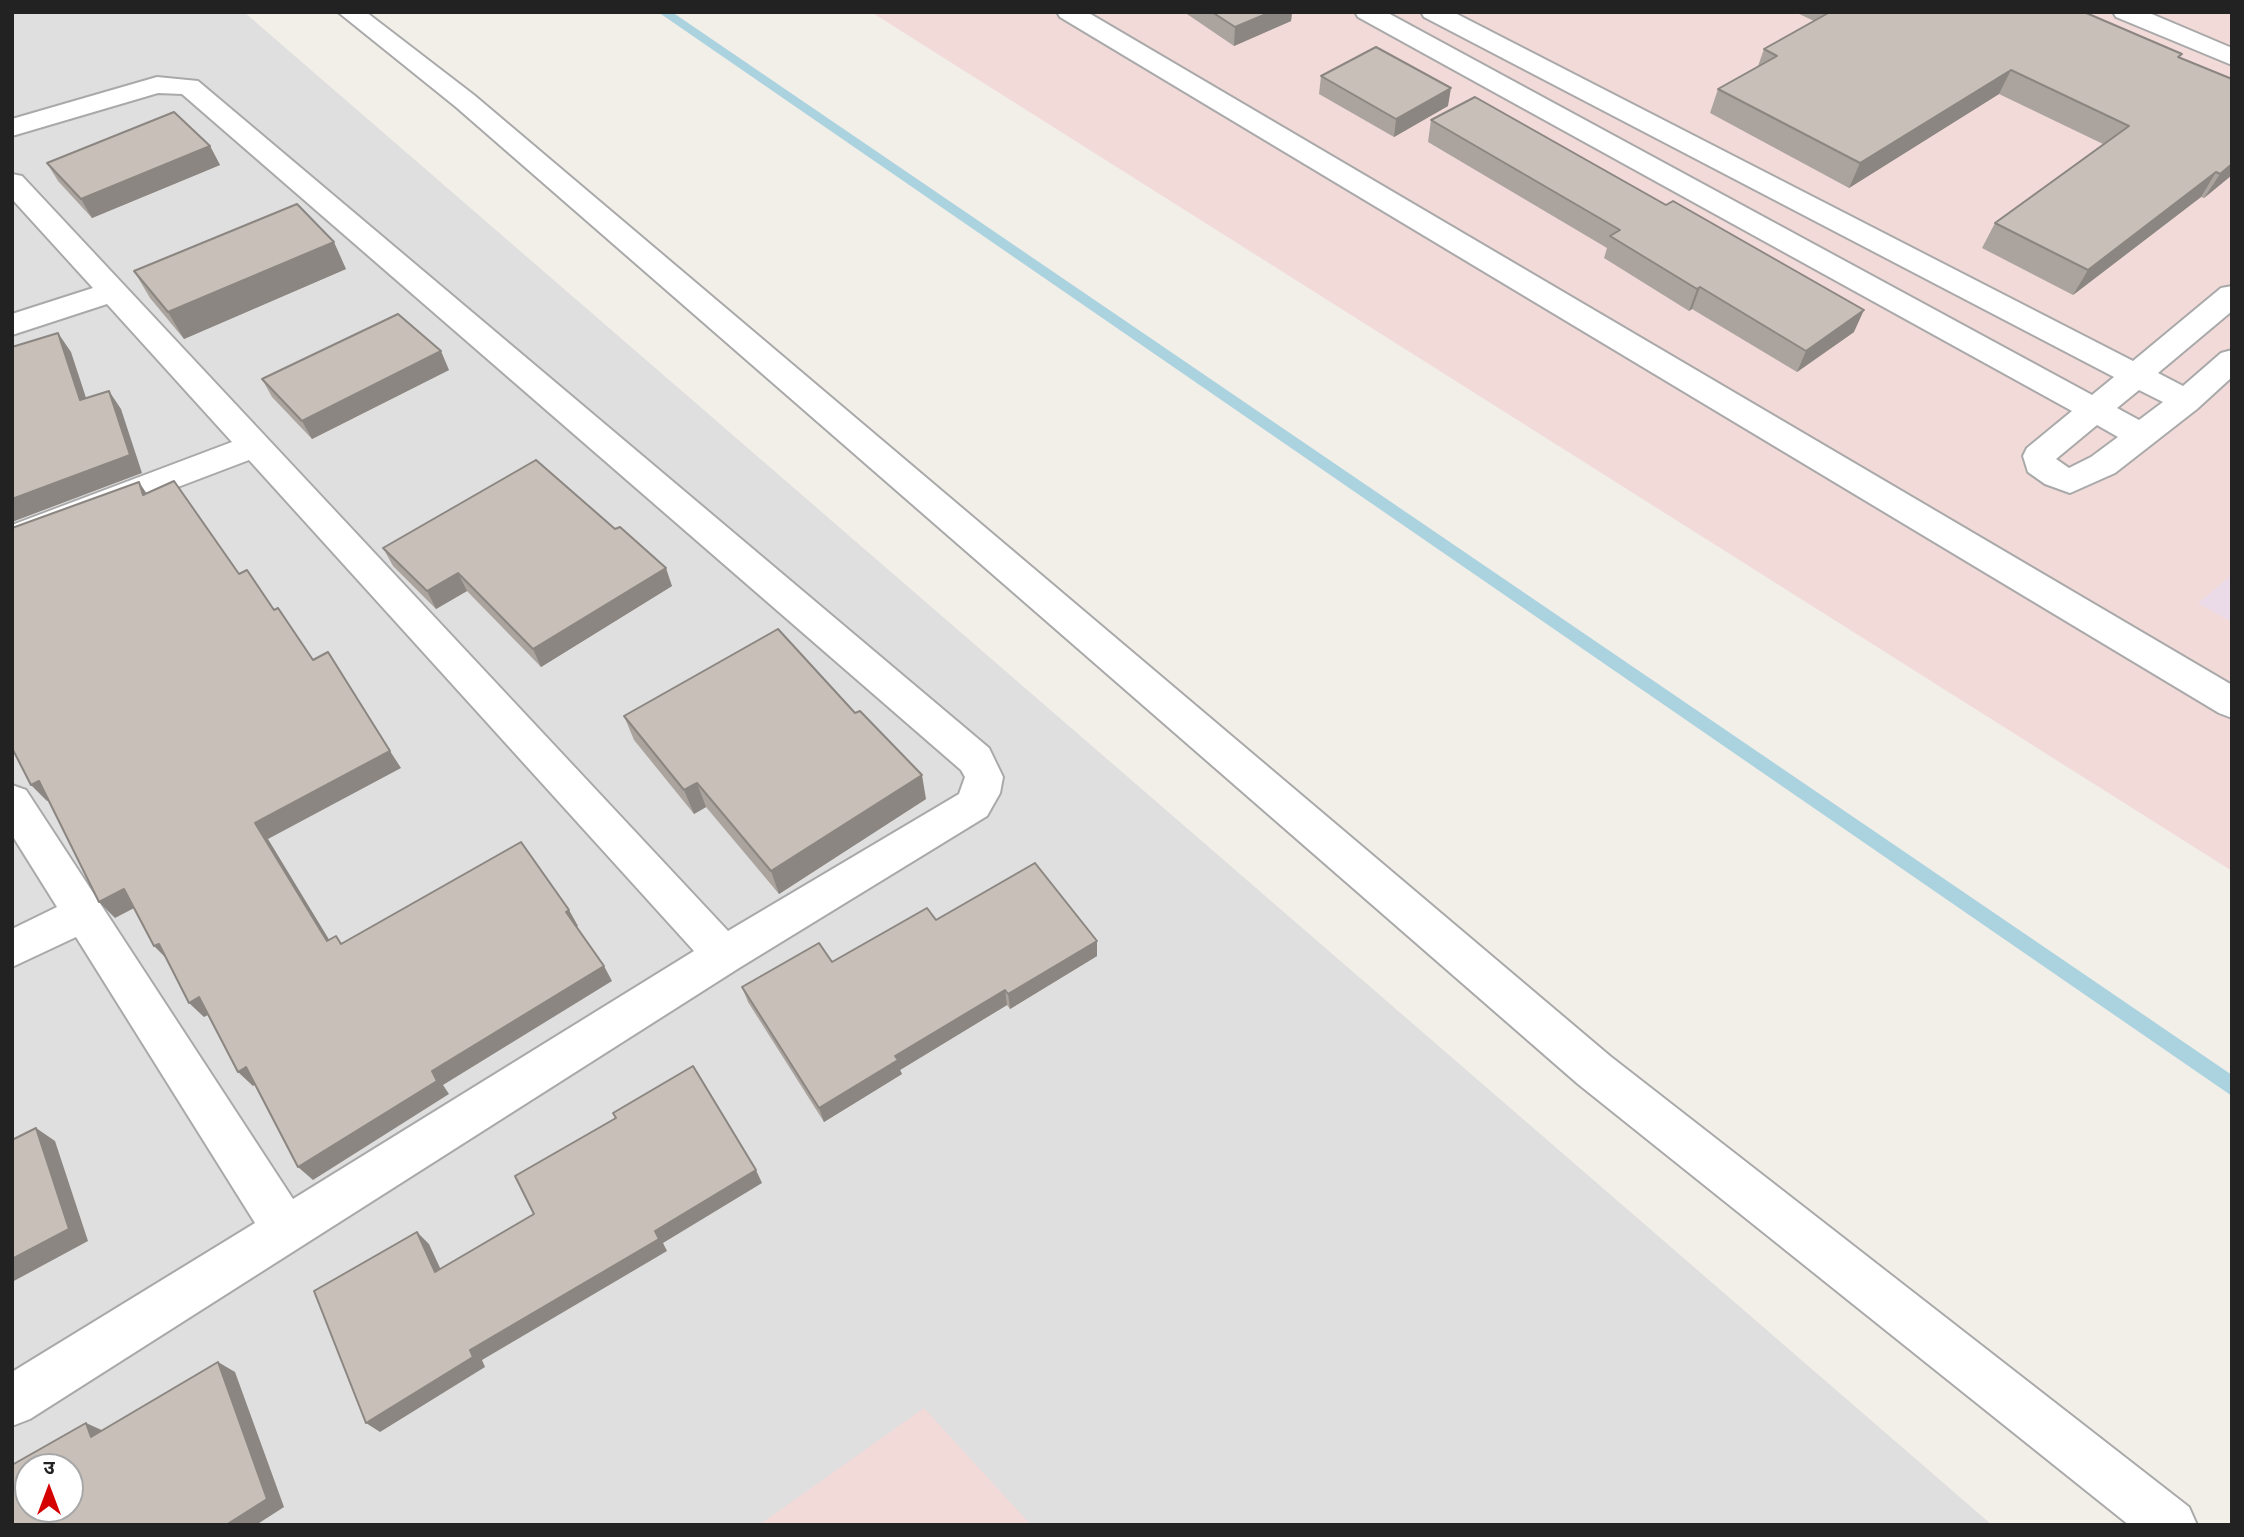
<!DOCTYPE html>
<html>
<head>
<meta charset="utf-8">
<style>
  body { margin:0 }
  #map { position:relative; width:2244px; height:1537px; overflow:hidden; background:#f2efe9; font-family:"Sofia Sans Condensed","Noto Sans Devanagari",sans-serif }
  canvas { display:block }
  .frame { position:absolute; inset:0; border:14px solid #222; pointer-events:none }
  .north { position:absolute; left:14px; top:1453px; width:70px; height:70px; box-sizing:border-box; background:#fff; border:2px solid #a7a7a7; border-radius:50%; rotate:0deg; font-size:19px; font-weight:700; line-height:28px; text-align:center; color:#222 }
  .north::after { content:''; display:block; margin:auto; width:24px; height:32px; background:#d40200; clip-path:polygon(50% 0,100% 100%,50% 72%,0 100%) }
</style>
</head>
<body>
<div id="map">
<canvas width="2244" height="1537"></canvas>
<div class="frame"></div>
<div class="north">उ</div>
</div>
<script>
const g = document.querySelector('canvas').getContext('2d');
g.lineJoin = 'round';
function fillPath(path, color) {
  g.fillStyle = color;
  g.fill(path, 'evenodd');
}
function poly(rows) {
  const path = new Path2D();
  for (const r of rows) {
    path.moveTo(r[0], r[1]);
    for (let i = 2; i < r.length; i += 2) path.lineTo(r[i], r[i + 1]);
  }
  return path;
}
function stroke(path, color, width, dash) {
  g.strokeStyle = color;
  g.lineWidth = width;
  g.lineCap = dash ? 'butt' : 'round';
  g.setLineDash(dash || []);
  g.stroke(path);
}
const residential = poly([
  [12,12,244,12,1992,1525,12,1525],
  [28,1467,70,1467,70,1509,28,1509]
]);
const commercial = poly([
  [871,12,2232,12,2232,575,2199,603,2232,622,2232,871],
  [924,1408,1031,1525,759,1525]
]);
const industrial = poly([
  [2232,575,2232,622,2198,603]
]);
const stream = poly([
  [658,12,672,12,2232,1075,2232,1096,658,12]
]);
const street = poly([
  [338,12,366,12,474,95,1610,1056,2189,1507,2197,1525,2129,1525,1578,1084,456,107,338,12],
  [1057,12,1087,12,2232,685,2232,718,2219,713,1060,17,1057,12],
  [1355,12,1386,12,2092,395,2114,377,1424,17,1421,12,1453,12,2133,361,2221,288,2232,286,2232,311,2158,373,2183,386,2221,353,2232,350,2232,377,2197,409,2115,473,2070,493,2045,484,2028,472,2023,456,2027,448,2072,411,1358,17,1355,12],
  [2139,390,2163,402,2139,420,2117,408,2139,390],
  [2097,425,2118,437,2091,457,2069,468,2056,459,2097,425],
  [2113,12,2147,12,2232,48,2232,65,2116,17,2113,12],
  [157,77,198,81,989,748,1003,777,1000,793,987,816,739,968,30,1419,12,1426,12,1372,255,1223,76,937,12,967,12,929,57,907,12,835,12,785,26,790,293,1199,694,951,249,460,12,550,12,525,232,442,107,304,12,335,12,314,93,288,12,199,12,174,22,176,728,931,959,794,965,777,961,770,182,94,158,93,12,136,12,119,157,77]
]);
const wall = poly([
  [1184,12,1292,12,1291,21,1234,46],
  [1795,12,2084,12,2180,57,2232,79,2232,175,2204,198,2201,197,2073,295,1982,248,1995,223,2103,144,1999,94,1849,188,1710,113,1718,89,1758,66,1764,49,1814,21],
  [1321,76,1448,106,1394,137,1319,94],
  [1431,120,1854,332,1797,372,1692,309,1689,311,1604,258,1607,248,1428,142],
  [210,146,220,165,92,218,58,181,47,163],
  [346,269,184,339,150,298,134,271],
  [449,370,312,439,272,397,262,379],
  [383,548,672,586,541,667,467,591,436,609,393,566],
  [624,716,926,799,779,894,706,807,694,814,634,740],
  [1097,941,1097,956,1010,1009,1007,1005,900,1070,902,1074,824,1122,748,1002,742,987,832,962]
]);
const shadedWall = poly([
  [1271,12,1292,12,1291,21,1234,46,1235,27],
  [2011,70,1999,94,1849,188,1860,163],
  [1451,88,1448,106,1394,137,1396,119],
  [210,146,220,165,92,218,81,199],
  [2232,164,2232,175,2204,198,2220,174],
  [2216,172,2201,197,2073,295,2088,270],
  [334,242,346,269,184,339,168,312],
  [1700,287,1692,309,1689,311,1697,289],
  [1864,310,1854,332,1797,372,1806,351],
  [58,333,71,352,93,419,80,400],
  [441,351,449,370,312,439,302,421],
  [109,391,121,409,142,473,12,522,12,499],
  [139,482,151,500,143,495],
  [666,568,672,586,541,667,533,649],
  [458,573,467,591,436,609,427,591],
  [390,751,401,768,268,839,339,956,327,941,255,823],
  [922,775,926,799,779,894,771,871],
  [39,781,55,798,47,801,31,785],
  [697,783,706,807,694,814,684,790],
  [124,889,140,905,115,918,99,902],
  [569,910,578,926,574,928,566,912],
  [1097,941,1097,956,1010,1009,1008,994],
  [159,944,170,962,154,946],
  [604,966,612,981,443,1085,449,1094,313,1180,298,1167,432,1071],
  [1005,990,1007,1005,900,1070,902,1074,824,1122,819,1108,895,1056],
  [199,997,214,1012,204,1017,189,1003],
  [246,1067,261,1081,253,1086,238,1072],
  [36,1128,55,1141,88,1241,12,1282,12,1259],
  [756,1170,762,1183,663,1243,667,1251,482,1360,485,1367,380,1432,366,1423,470,1350,655,1231],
  [417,1232,429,1244,447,1283,435,1272],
  [218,1362,235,1372,284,1507,256,1525,226,1525],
  [86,1423,106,1432,91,1437]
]);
const building = poly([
  [1212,12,1271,12,1235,27,1212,12],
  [1830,12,2084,12,2182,54,2178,57,2232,79,2232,164,2220,174,2216,172,2088,270,1995,223,2129,126,2011,70,1860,163,1718,89,1777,56,1764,49,1830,12],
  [1376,47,1451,88,1396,119,1321,76,1376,47],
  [1475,97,1666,205,1673,201,1864,310,1806,351,1700,287,1697,289,1610,236,1620,230,1431,120,1475,97],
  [174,112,210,146,81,199,47,163,174,112],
  [297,204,334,242,168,312,134,271,297,204],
  [398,314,441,351,302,421,262,379,398,314],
  [58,333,80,400,109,391,130,455,12,499,12,347,58,333],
  [536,460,615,529,620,527,666,568,533,649,458,573,427,591,383,548,536,460],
  [174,481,239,574,247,570,274,610,278,608,313,660,328,652,390,751,255,823,327,941,336,936,341,944,521,842,569,910,566,912,604,966,432,1071,437,1081,298,1167,246,1067,238,1072,199,997,189,1003,159,944,154,946,124,889,99,902,39,781,31,785,12,748,12,528,139,482,143,495,174,481],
  [778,629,855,713,860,711,922,775,771,871,697,783,684,790,624,716,778,629],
  [1035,863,1097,941,1008,994,1005,990,895,1056,898,1060,819,1108,742,987,819,943,832,962,927,908,936,920,1035,863],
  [693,1066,756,1170,655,1231,659,1239,470,1350,473,1357,366,1423,314,1291,417,1232,435,1272,534,1214,515,1176,616,1118,613,1113,693,1066],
  [36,1128,69,1229,12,1259,12,1140,36,1128],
  [218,1362,267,1499,226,1525,12,1525,12,1465,86,1423,91,1437,218,1362],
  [28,1467,70,1467,70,1509,28,1509,28,1467]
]);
fillPath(residential, '#e0dfdf');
fillPath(commercial, '#f2dad9');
fillPath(industrial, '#ebdbe8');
fillPath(stream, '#aad2df');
stroke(street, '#a9a9a9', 4);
fillPath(street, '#fff');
fillPath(wall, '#aba49e');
fillPath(shadedWall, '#8b8681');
fillPath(building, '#c7bfb8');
stroke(building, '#8b8681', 2);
</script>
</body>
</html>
